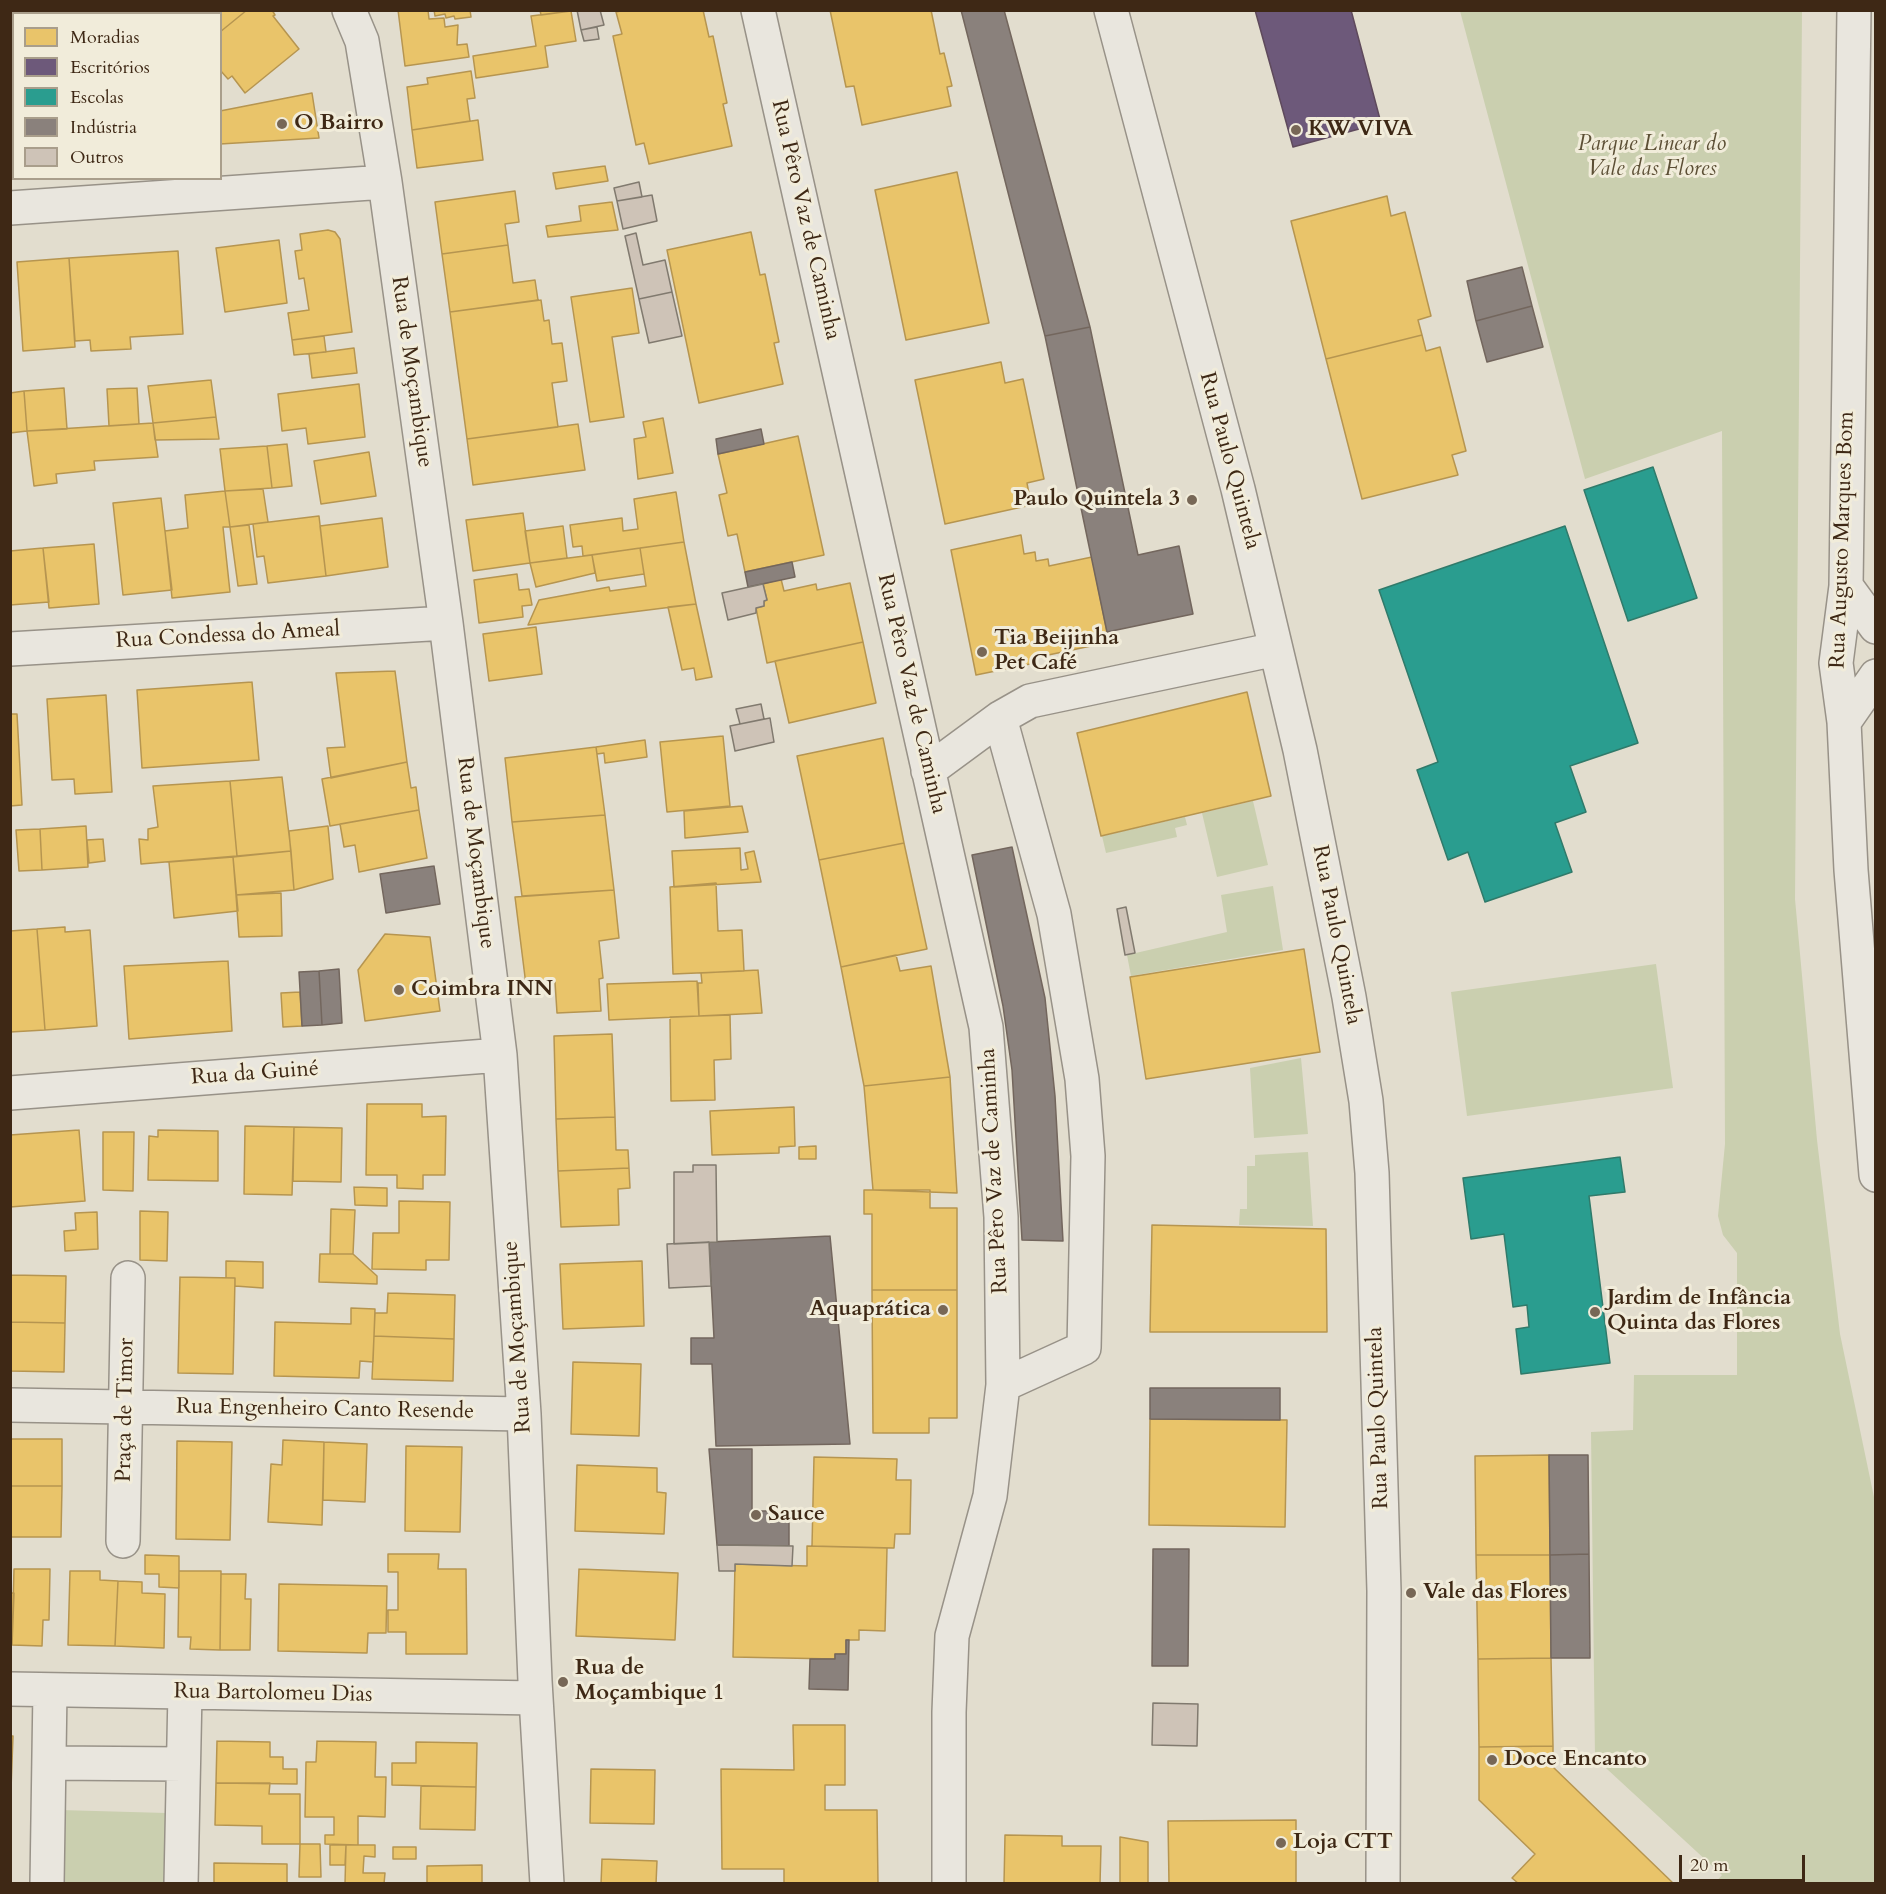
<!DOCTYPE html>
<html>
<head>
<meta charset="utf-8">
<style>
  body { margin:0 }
  #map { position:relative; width:1886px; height:1894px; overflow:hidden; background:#e2ddce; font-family:Cardo,serif }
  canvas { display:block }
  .frame { position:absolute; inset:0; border:12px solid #3e2815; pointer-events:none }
  .legend { position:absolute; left:12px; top:12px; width:210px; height:168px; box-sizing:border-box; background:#f1ecda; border:2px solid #a99e8b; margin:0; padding:8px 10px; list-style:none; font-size:18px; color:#3e2815 }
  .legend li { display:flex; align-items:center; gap:12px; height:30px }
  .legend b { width:30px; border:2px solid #a99e8b }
  .scale { position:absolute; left:1679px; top:1855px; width:126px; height:27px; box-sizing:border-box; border:3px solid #3e2815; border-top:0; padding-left:8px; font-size:18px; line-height:21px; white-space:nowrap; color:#3e2815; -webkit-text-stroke:4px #f1ecda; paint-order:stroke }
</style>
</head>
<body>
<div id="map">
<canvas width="1886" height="1894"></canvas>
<div class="frame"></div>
<ul class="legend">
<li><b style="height:16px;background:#e9c46a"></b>Moradias</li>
<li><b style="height:16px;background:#6d597a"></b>Escritórios</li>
<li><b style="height:16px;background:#2a9d8f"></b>Escolas</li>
<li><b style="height:16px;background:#8a817c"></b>Indústria</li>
<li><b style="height:16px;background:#cec3b7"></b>Outros</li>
</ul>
<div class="scale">20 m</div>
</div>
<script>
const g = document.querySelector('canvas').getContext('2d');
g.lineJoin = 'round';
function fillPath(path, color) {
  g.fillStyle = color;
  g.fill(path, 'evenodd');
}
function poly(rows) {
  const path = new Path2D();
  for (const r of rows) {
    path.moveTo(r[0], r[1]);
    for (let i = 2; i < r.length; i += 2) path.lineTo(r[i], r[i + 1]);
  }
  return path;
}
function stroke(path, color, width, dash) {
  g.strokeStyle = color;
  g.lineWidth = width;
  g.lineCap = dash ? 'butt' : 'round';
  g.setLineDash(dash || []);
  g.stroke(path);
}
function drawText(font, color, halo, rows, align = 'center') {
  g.font = font + ' Cardo,serif';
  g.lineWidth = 6;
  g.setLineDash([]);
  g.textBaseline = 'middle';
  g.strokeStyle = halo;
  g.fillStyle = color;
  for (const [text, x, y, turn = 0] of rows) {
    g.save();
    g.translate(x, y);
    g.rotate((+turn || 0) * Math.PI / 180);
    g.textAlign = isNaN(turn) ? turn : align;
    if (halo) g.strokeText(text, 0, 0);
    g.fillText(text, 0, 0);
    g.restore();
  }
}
const green = poly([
  [1460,11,1802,11,1795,899,1817,1140,1840,1334,1875,1502,1875,1883,1715,1883,1722,1875,1595,1758,1591,1432,1633,1430,1634,1375,1737,1375,1737,1253,1723,1235,1718,1216,1725,1144,1722,431,1585,479],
  [1253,801,1268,865,1217,877,1202,813],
  [1185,817,1187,825,1175,828,1177,837,1106,853,1102,836],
  [1273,886,1283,950,1131,976,1127,955,1227,932,1221,895],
  [1656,964,1673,1088,1467,1116,1451,992],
  [1301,1058,1308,1134,1254,1138,1250,1068],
  [1308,1152,1313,1226,1239,1225,1240,1209,1247,1209,1247,1166,1255,1166,1255,1155],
  [60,1810,166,1813,165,1883,59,1884]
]);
const homes = poly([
  [25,10,96,10,95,14,33,14,25,10],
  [175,10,247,10,220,32,220,14,175,14,175,10],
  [247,10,272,10,275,15,273,16,299,49,245,93,232,76,228,79,220,70,220,32,247,10],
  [398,10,428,10,429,19,444,18,445,27,458,25,457,45,467,44,469,57,405,66,398,10],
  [434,10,470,10,471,17,455,19,454,16,446,18,445,14,435,16,434,10],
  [540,10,571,10,571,11,541,15,540,10],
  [625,10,703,10,709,37,713,36,727,103,723,104,732,146,649,164,644,143,636,145,613,36,622,34,616,12,625,10],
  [830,10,931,10,940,54,944,53,952,86,947,87,951,106,862,125,854,86,846,87,830,10],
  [571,11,576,41,545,46,548,67,476,78,473,56,536,46,531,16,571,11],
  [10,58,14,58,14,158,10,158,10,58],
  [471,71,475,98,467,99,470,121,412,130,407,87,428,84,427,78,471,71],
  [312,93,319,138,220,144,220,111,312,93],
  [478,120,483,160,417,168,412,130,478,120],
  [605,166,608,181,556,189,553,173,605,166],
  [957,172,989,323,906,340,875,190,957,172],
  [515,191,519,222,505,224,508,245,442,254,435,202,515,191],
  [1387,196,1391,216,1405,212,1431,316,1418,320,1422,335,1326,359,1291,221,1387,196],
  [612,202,618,230,548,237,546,226,581,221,579,206,612,202],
  [328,230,335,232,340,239,352,332,292,340,288,313,309,310,304,278,299,279,295,251,302,250,300,234,328,230],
  [751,232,760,275,765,274,779,342,774,343,783,384,699,403,667,250,751,232],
  [279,240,287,303,225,312,216,248,279,240],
  [508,245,513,283,535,280,538,300,450,312,442,254,508,245],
  [178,251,183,334,130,337,131,349,91,351,90,340,75,341,69,258,178,251],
  [69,258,75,347,23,351,17,262,69,258],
  [632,288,639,333,612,337,624,417,590,422,571,297,632,288],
  [541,300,544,321,549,320,552,344,562,343,567,381,552,383,558,427,467,439,450,312,541,300],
  [1422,335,1426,351,1440,347,1466,451,1452,455,1458,475,1362,499,1326,359,1422,335],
  [324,336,326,352,294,355,292,340,324,336],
  [354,348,357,373,312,378,309,354,354,348],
  [1001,362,1005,383,1023,379,1044,479,1027,483,1031,505,945,524,915,380,1001,362],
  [211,380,216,417,153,423,148,386,211,380],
  [359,384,365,437,308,444,306,428,282,431,278,394,359,384],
  [64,388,67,429,27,431,24,391,64,388],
  [137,388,139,424,109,426,107,389,137,388],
  [24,391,27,431,10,433,10,393,24,391],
  [216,417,219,439,155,440,153,423,216,417],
  [663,418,673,473,638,479,634,439,646,437,643,422,663,418],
  [153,423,158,457,94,461,95,470,56,474,57,483,34,486,27,431,153,423],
  [578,424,585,470,473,485,467,439,578,424],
  [798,436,824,555,745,572,737,534,728,536,719,495,727,493,718,454,798,436],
  [287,444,292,486,272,488,267,446,287,444],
  [267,446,272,488,225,491,220,449,267,446],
  [369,452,376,496,321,504,314,461,369,452],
  [263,489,268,522,230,527,225,491,263,489],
  [225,491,230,527,223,527,230,592,172,598,165,531,188,528,185,495,225,491],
  [676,492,684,542,583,556,582,546,573,547,570,525,622,518,623,531,638,529,634,499,676,492],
  [161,498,172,590,123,595,113,503,161,498],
  [523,513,530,563,473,571,466,520,523,513],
  [319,516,326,576,268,583,264,556,257,557,253,524,319,516],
  [382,518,388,567,326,576,320,526,382,518],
  [249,525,257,584,238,586,230,527,249,525],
  [563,526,567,558,530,563,525,531,563,526],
  [1021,535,1024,554,1035,552,1036,561,1048,559,1049,566,1092,557,1107,632,1089,637,1091,646,1034,658,1035,663,976,675,951,550,1021,535],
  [684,542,696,604,528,625,539,600,609,587,610,591,646,586,640,548,684,542],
  [94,544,99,604,49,608,43,548,94,544],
  [43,548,49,602,10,605,10,551,43,548],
  [640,548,644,574,597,581,592,555,640,548],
  [592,555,595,573,536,587,530,563,592,555],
  [517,574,519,590,529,589,532,605,522,606,523,617,479,623,474,580,517,574],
  [781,579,784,591,816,584,817,590,850,583,863,642,767,663,756,608,764,606,764,601,767,600,763,584,781,579],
  [696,604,712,677,696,680,694,668,682,670,668,607,696,604],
  [536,627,542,674,489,681,483,634,536,627],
  [863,642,876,703,789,723,775,661,863,642],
  [395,671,407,762,331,778,327,748,345,747,336,673,395,671],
  [252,682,259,760,142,768,137,690,252,682],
  [1247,692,1271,796,1101,836,1077,733,1247,692],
  [106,695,112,792,75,794,74,779,52,780,47,699,106,695],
  [10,714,17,714,22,805,10,806,10,714],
  [723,736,730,806,667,812,660,742,723,736],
  [883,738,904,843,819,860,797,756,883,738],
  [645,740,647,757,605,763,604,753,597,754,596,747,645,740],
  [596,747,605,815,512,822,505,758,596,747],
  [407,762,411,788,416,787,419,810,330,826,322,779,407,762],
  [282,777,291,851,237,856,230,781,282,777],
  [230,781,237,856,141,864,139,839,148,840,148,829,158,827,153,786,230,781],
  [742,806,748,832,685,838,684,811,742,806],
  [419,810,427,858,359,872,355,845,344,847,340,824,419,810],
  [605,815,614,890,522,896,512,822,605,815],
  [86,826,88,867,42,870,40,829,86,826],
  [328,826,333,879,294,890,289,831,328,826],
  [40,829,42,870,19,871,16,830,40,829],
  [103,839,105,861,89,863,87,840,103,839],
  [904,843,927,949,841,967,819,860,904,843],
  [740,848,741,870,748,869,745,853,754,851,761,882,674,887,672,851,740,848],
  [291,851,294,890,236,895,233,857,291,851],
  [233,857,238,911,174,918,169,862,233,857],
  [716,883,718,931,742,930,744,971,673,974,670,887,716,883],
  [614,890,619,938,599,941,603,978,599,979,601,1011,557,1013,555,982,526,985,515,897,614,890],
  [281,893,282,936,239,937,236,895,281,893],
  [65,927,65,932,90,930,97,1026,45,1030,37,929,65,927],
  [37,929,45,1030,10,1032,10,931,37,929],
  [385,934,430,937,440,1011,365,1021,358,970,385,934],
  [1304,949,1320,1052,1146,1079,1130,977,1304,949],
  [896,955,900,971,931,966,950,1077,864,1086,841,967,896,955],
  [228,961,232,1031,129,1039,124,966,228,961],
  [758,970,762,1013,699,1016,698,983,702,983,701,973,758,970],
  [697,981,699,1016,609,1020,607,984,697,981],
  [300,992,302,1026,283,1027,281,993,300,992],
  [730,1015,731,1059,714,1060,715,1100,671,1101,670,1017,730,1015],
  [612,1034,615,1117,556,1119,554,1036,612,1034],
  [950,1077,957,1193,873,1190,864,1086,950,1077],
  [367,1104,422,1104,422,1117,446,1116,445,1175,423,1175,423,1189,397,1188,397,1175,366,1175,367,1104],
  [794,1107,795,1146,779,1147,779,1153,712,1155,710,1111,794,1107],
  [615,1117,616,1150,628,1150,629,1168,558,1171,556,1119,615,1117],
  [245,1126,294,1127,292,1195,244,1194,245,1126],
  [294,1127,342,1128,341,1182,293,1181,294,1127],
  [79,1130,85,1201,10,1207,10,1135,79,1130],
  [158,1130,218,1131,218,1181,148,1180,149,1136,158,1137,158,1130],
  [103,1132,134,1132,133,1191,103,1190,103,1132],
  [816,1146,816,1159,799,1159,799,1147,816,1146],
  [629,1168,630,1188,618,1189,619,1225,561,1227,558,1171,629,1168],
  [354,1187,387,1188,387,1206,355,1205,354,1187],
  [864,1190,930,1190,930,1208,957,1208,957,1290,872,1290,872,1214,864,1214,864,1190],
  [399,1201,450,1202,449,1260,426,1260,426,1270,372,1269,373,1233,399,1233,399,1201],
  [331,1209,355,1210,353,1254,330,1254,331,1209],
  [140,1211,168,1212,167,1261,140,1260,140,1211],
  [97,1212,98,1249,65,1251,64,1231,76,1230,75,1213,97,1212],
  [1152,1225,1326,1229,1327,1332,1150,1332,1152,1225],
  [320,1254,353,1254,377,1276,377,1284,319,1282,320,1254],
  [226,1261,263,1262,263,1288,235,1286,235,1278,226,1278,226,1261],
  [642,1261,644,1326,563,1329,560,1264,642,1261],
  [11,1275,66,1276,65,1323,10,1322,11,1275],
  [180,1277,235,1278,233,1374,178,1373,180,1277],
  [872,1290,957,1290,957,1418,929,1418,929,1433,873,1433,872,1290],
  [388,1293,455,1295,454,1339,374,1336,375,1313,387,1313,388,1293],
  [351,1308,375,1309,373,1362,360,1361,359,1378,274,1376,275,1322,351,1324,351,1308],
  [10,1322,65,1323,64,1372,10,1371,10,1322],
  [374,1336,454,1339,453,1381,372,1379,374,1336],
  [573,1362,641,1364,639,1436,571,1434,573,1362],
  [1150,1419,1287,1420,1285,1527,1149,1525,1150,1419],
  [10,1439,62,1439,62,1486,10,1486,10,1439],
  [283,1440,324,1442,322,1525,268,1522,271,1464,282,1465,283,1440],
  [177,1441,232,1442,230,1540,176,1539,177,1441],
  [324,1442,367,1444,365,1502,323,1500,324,1442],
  [406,1446,462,1447,460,1532,405,1531,406,1446],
  [1549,1455,1550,1555,1476,1555,1475,1456,1549,1455],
  [814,1457,897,1459,896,1480,911,1480,910,1534,895,1534,894,1548,812,1546,814,1457],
  [577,1465,657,1468,657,1492,666,1493,664,1534,575,1531,577,1465],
  [10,1486,62,1486,61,1537,10,1537,10,1486],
  [807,1546,887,1548,885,1631,859,1630,859,1640,846,1640,846,1654,835,1654,835,1659,733,1657,735,1564,807,1566,807,1546],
  [388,1554,439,1554,438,1569,466,1569,467,1654,406,1654,406,1632,388,1632,388,1610,398,1610,398,1572,388,1572,388,1554],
  [145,1555,179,1556,179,1588,159,1587,159,1574,145,1574,145,1555],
  [1476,1555,1550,1555,1551,1658,1478,1659,1476,1555],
  [14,1569,50,1569,49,1620,43,1620,42,1646,12,1645,14,1569],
  [579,1569,678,1573,675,1640,576,1636,579,1569],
  [70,1571,100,1571,100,1580,118,1581,115,1646,68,1645,70,1571],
  [179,1571,221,1571,220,1650,190,1649,191,1637,178,1637,179,1571],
  [221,1574,246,1574,245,1599,251,1599,250,1650,220,1650,221,1574],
  [118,1581,142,1582,142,1593,165,1594,164,1648,115,1646,118,1581],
  [279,1584,387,1586,386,1633,368,1633,367,1653,278,1651,279,1584],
  [10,1593,14,1593,12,1645,10,1645,10,1593],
  [1551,1658,1553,1746,1479,1747,1478,1659,1551,1658],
  [793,1725,845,1725,845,1785,825,1785,825,1810,877,1810,878,1884,784,1884,784,1869,722,1869,721,1769,794,1770,793,1725],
  [10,1736,13,1736,11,1789,10,1789,10,1736],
  [217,1741,270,1742,270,1757,283,1757,283,1769,297,1769,297,1784,216,1783,217,1741],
  [317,1741,376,1742,375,1777,386,1777,385,1817,358,1816,358,1845,325,1844,325,1835,334,1835,334,1817,305,1817,306,1762,316,1762,317,1741],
  [416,1742,477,1743,476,1787,392,1785,392,1763,416,1763,416,1742],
  [1553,1746,1553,1767,1674,1884,1519,1884,1512,1878,1535,1854,1479,1800,1479,1747,1553,1746],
  [591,1769,655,1770,654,1824,590,1823,591,1769],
  [216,1783,270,1783,269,1794,300,1794,300,1844,262,1844,262,1826,215,1825,216,1783],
  [421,1786,476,1787,475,1830,420,1829,421,1786],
  [1296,1820,1296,1884,1169,1884,1168,1821,1296,1820],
  [1005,1835,1062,1836,1062,1846,1101,1846,1100,1884,1004,1884,1005,1835],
  [1120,1837,1148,1842,1148,1884,1120,1884,1120,1837],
  [300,1844,320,1844,321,1877,299,1877,300,1844],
  [330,1845,346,1845,345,1865,330,1865,330,1845],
  [346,1845,375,1845,375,1857,364,1856,363,1873,385,1873,384,1884,345,1884,346,1845],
  [393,1847,416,1847,416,1859,393,1859,393,1847],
  [602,1859,657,1861,656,1884,601,1884,602,1859],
  [214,1863,287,1864,287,1884,214,1884,214,1863],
  [482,1865,482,1884,427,1884,427,1866,482,1865]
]);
const offices = poly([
  [1255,10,1351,10,1381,123,1293,147,1255,10]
]);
const schools = poly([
  [1653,467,1697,598,1628,621,1584,490,1653,467],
  [1565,526,1638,743,1570,766,1586,812,1555,823,1572,872,1485,902,1468,852,1448,860,1417,770,1438,762,1379,590,1565,526],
  [1620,1157,1625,1192,1589,1196,1610,1363,1521,1374,1516,1329,1529,1327,1527,1305,1513,1307,1504,1234,1471,1239,1463,1178,1620,1157]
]);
const industry = poly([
  [961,10,1004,10,1090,327,1045,336,961,10],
  [1522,267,1532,306,1476,321,1467,281,1522,267],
  [1532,306,1543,347,1487,362,1476,321,1532,306],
  [1090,327,1138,555,1179,546,1193,614,1107,632,1045,336,1090,327],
  [761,429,764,444,718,454,716,439,761,429],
  [792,562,795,577,748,587,745,572,792,562],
  [1012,847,1045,998,1055,1096,1063,1241,1022,1240,1012,1070,1003,1006,972,855,1012,847],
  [434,866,440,904,386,913,380,874,434,866],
  [339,969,342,1023,322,1025,319,971,339,969],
  [319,971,322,1025,302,1026,299,972,319,971],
  [830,1236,850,1444,716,1446,712,1364,691,1364,691,1338,714,1338,709,1242,830,1236],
  [1150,1388,1280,1388,1280,1420,1150,1419,1150,1388],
  [709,1449,752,1449,752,1511,789,1511,789,1546,717,1545,709,1449],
  [1549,1455,1588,1455,1589,1554,1550,1555,1549,1455],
  [1153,1549,1189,1549,1188,1666,1152,1666,1153,1549],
  [1589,1554,1590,1658,1551,1658,1550,1555,1589,1554],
  [846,1640,849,1640,848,1690,809,1689,810,1659,835,1659,835,1654,846,1654,846,1640]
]);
const building = poly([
  [577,10,600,10,604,25,581,30,577,10],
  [597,27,599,39,584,41,581,30,597,27],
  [639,182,642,197,617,201,614,188,639,182],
  [652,195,657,221,623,229,617,201,652,195],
  [636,233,643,265,665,260,672,292,639,299,625,236,636,233],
  [672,292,682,336,649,343,639,299,672,292],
  [763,584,767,600,764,601,764,606,756,608,756,613,728,620,722,593,763,584],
  [761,704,764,719,740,724,736,709,761,704],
  [770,718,774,742,735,751,730,726,770,718],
  [1126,907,1135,953,1125,955,1117,909,1126,907],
  [693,1165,716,1165,717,1242,674,1244,674,1172,693,1172,693,1165],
  [709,1242,711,1286,669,1288,667,1244,709,1242],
  [717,1545,793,1546,792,1566,735,1564,735,1571,719,1571,717,1545],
  [1153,1703,1198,1704,1197,1746,1152,1745,1153,1703]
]);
const minor = poly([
  [349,10,362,41,385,182,446,623,500,1055,524,1414,535,1681,547,1884],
  [758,10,986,1027,1001,1217,1003,1385,990,1496,952,1636,949,1712,949,1884],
  [1111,10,1238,489,1300,750,1349,997,1366,1101,1372,1173,1384,1591,1383,1884],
  [1854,10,1846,586,1836,663,1844,722,1851,870,1876,1175],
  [10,208,385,182],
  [1846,586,1876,627],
  [10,649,446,623],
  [1000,718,1054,914,1082,1079,1088,1156,1084,1348,1003,1385],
  [1844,722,1876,676],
  [928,771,1000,718,1030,701,1276,649],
  [10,1093,500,1055],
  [10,1405,524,1414],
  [123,1541,128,1278],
  [10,1689,536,1698],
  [49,1763,183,1764],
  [47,1884,50,1690],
  [181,1884,185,1692]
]);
const markers = [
  [282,124,6,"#776756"],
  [1296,130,6,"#776756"],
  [1192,500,6,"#776756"],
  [982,652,6,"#776756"],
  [399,990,6,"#776756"],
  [943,1310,6,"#776756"],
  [1595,1312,6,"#776756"],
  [756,1515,6,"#776756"],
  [1411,1593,6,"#776756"],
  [563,1682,6,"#776756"],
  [1492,1760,6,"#776756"],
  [1281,1843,6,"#776756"]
];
const poiNames = [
  ["O Bairro",294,124],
  ["KW VIVA",1308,130],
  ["Paulo Quintela 3",1180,500,"right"],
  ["Tia Beijinha",994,639],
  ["Pet Café",994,664],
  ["Coimbra INN",411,990],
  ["Jardim de Infância",1607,1299],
  ["Quinta das Flores",1607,1324],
  ["Aquaprática",931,1310,"right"],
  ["Sauce",768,1515],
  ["Vale das Flores",1423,1593],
  ["Rua de",575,1669],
  ["Moçambique 1",575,1694],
  ["Doce Encanto",1504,1760],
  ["Loja CTT",1293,1843]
];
const parkNames = [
  ["Parque Linear do",1652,145],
  ["Vale das Flores",1652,170]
];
const streetNames = [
  ["Rua Pêro Vaz de Caminha",805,220,77],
  ["Rua de Moçambique",411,372,82],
  ["Rua Paulo Quintela",1229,461,75],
  ["Rua Augusto Marques Bom",1843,540,-88],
  ["Rua Condessa do Ameal",228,636,-3],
  ["Rua Pêro Vaz de Caminha",911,694,77],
  ["Rua de Moçambique",475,853,83],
  ["Rua Paulo Quintela",1336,935,79],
  ["Rua da Guiné",255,1074,-4],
  ["Rua Pêro Vaz de Caminha",995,1171,-93],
  ["Rua de Moçambique",518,1337,-94],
  ["Praça de Timor",126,1410,-89],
  ["Rua Engenheiro Canto Resende",325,1410,1],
  ["Rua Paulo Quintela",1379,1418,-92],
  ["Rua Bartolomeu Dias",273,1694,1]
];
fillPath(green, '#cacfaf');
fillPath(homes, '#e9c46a');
stroke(homes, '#b69550', 1.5);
fillPath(offices, '#6d597a');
stroke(offices, '#5f4a5c', 1.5);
fillPath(schools, '#2a9d8f');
stroke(schools, '#307a6a', 1.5);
fillPath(industry, '#8a817c');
stroke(industry, '#73665d', 1.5);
fillPath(building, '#cec3b7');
stroke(building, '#817a6f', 1.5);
stroke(minor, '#989288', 36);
stroke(minor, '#e9e6de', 33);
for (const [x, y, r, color] of markers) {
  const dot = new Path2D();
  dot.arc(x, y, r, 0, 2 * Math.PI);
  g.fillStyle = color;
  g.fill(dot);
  stroke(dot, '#f1ecda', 2);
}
drawText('bold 22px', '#3e2815', '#f1ecda', poiNames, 'left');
drawText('italic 22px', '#5c4f35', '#f1ecda', parkNames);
drawText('22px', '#3e2815', '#f1ecda', streetNames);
</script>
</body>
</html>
